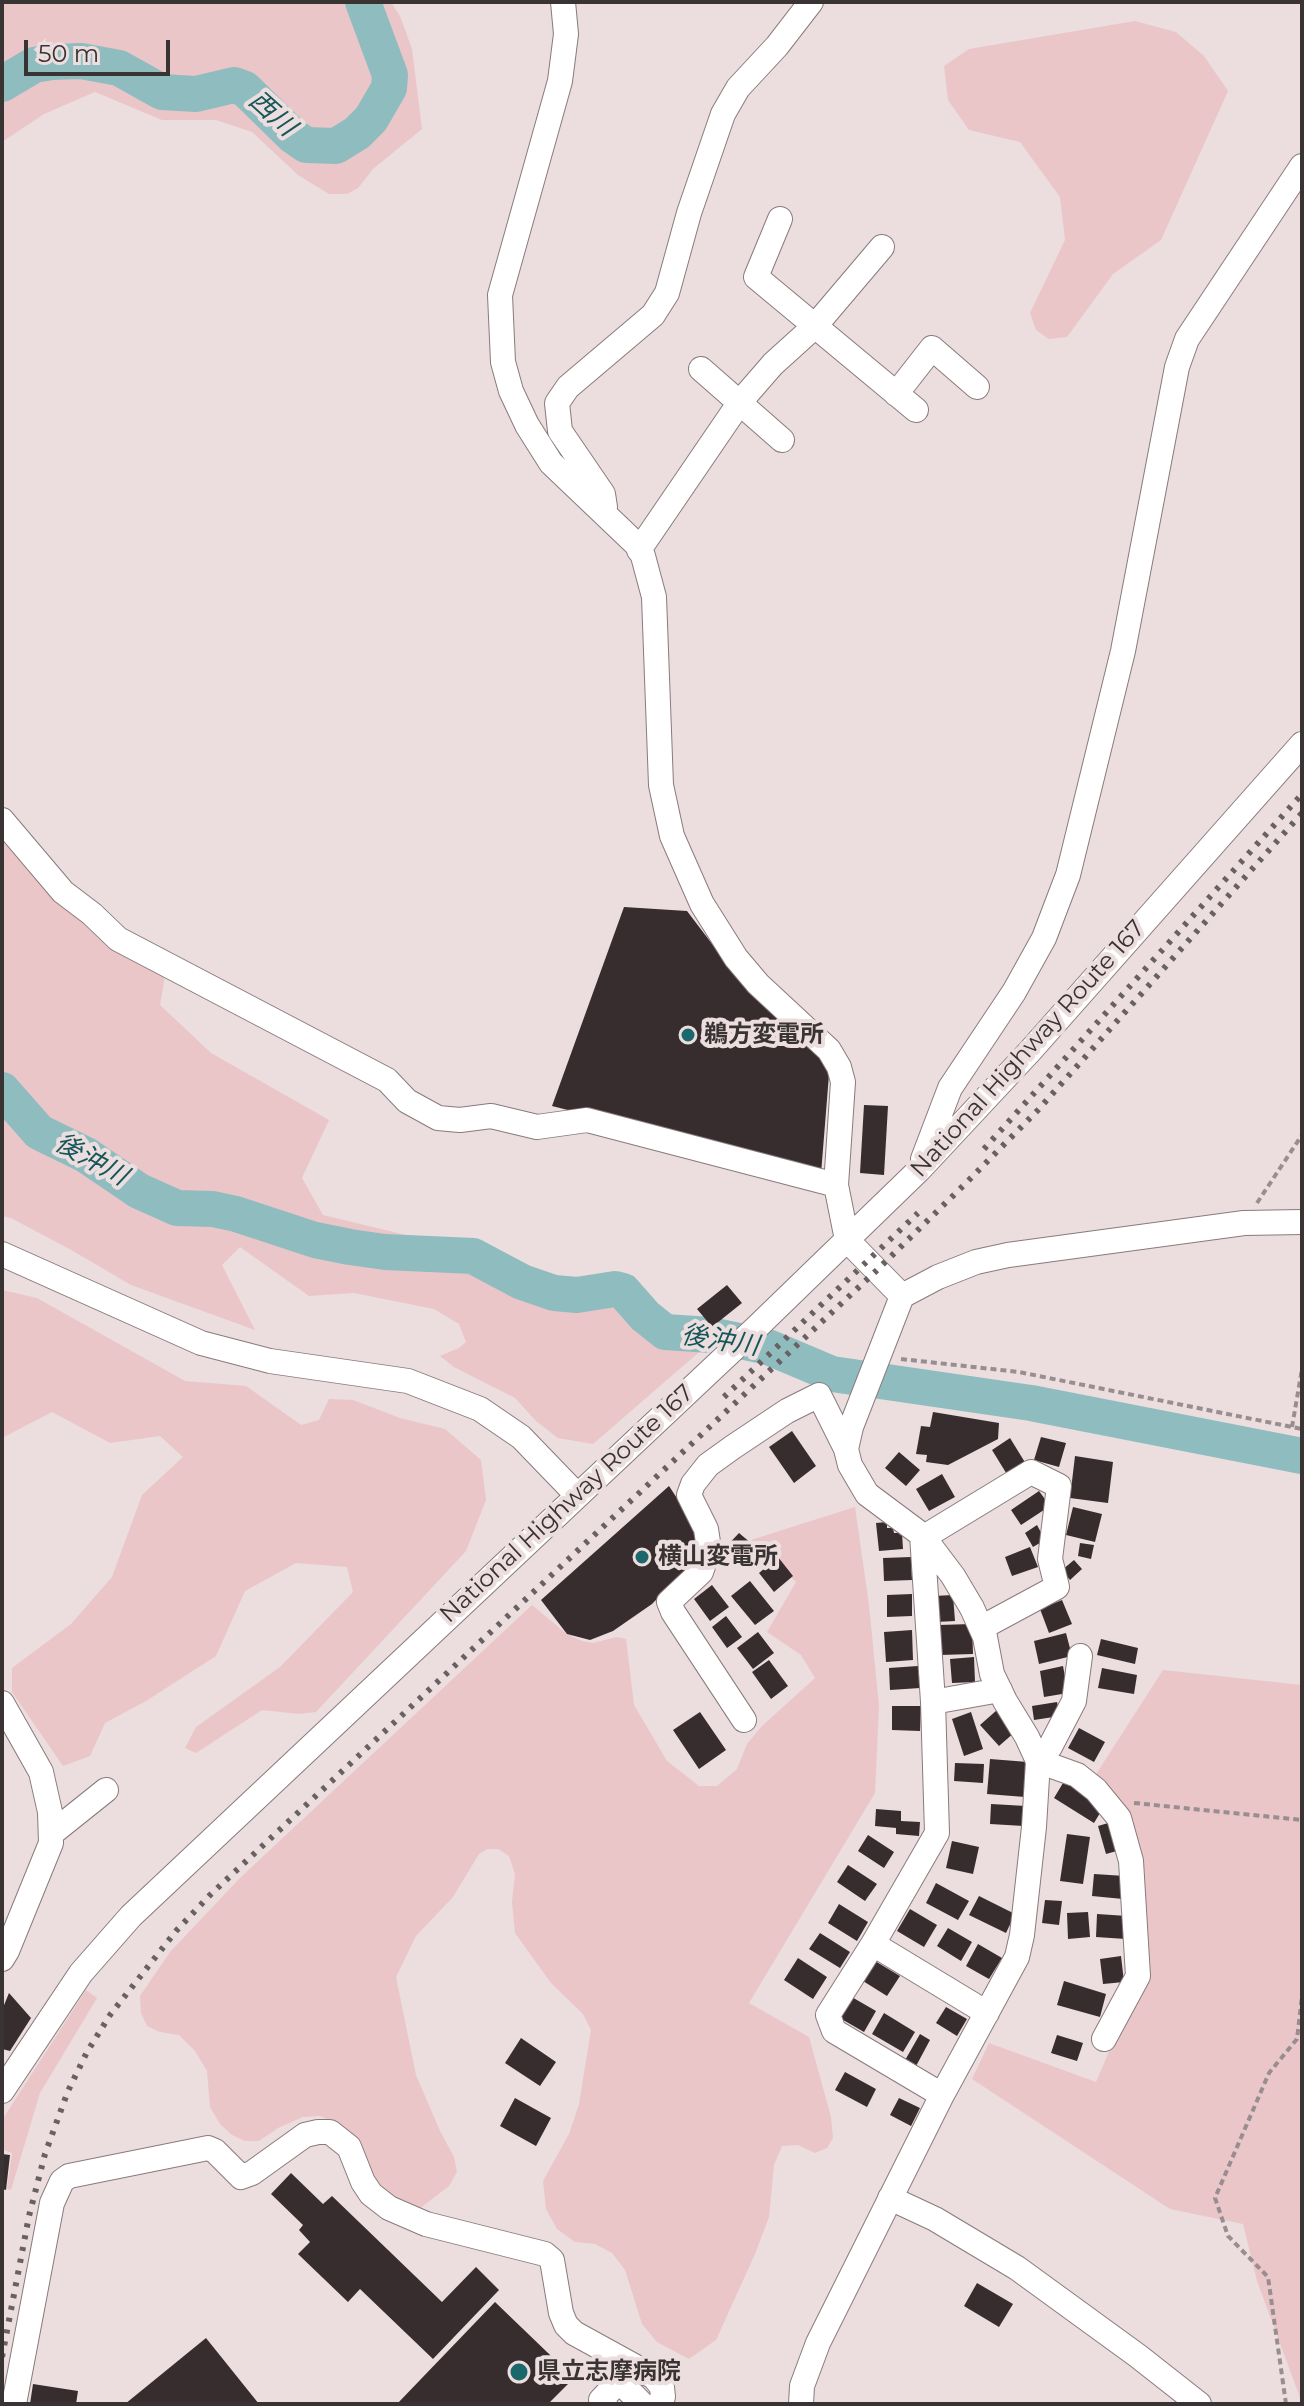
<!DOCTYPE html>
<html>
<head>
<meta charset="utf-8">
<style>
  body { margin:0 }
  #map { position:relative; width:1304px; height:2406px; overflow:hidden; background:#ecddde; font-family:Montserrat,sans-serif }
  canvas { display:block }
  .frame { position:absolute; inset:0; border:4px solid #393334; pointer-events:none }
  .scale { position:absolute; left:24px; top:40px; width:146px; height:36px; box-sizing:border-box; border:4px solid #393334; border-top:0; padding-left:10px; font-size:24px; line-height:28px; white-space:nowrap; color:#393334; -webkit-text-stroke:6px #ecddde; paint-order:stroke }
</style>
</head>
<body>
<div id="map">
<canvas width="1304" height="2406"></canvas>
<div class="frame"></div>
<div class="scale">50 m</div>
</div>
<script>
const g = document.querySelector('canvas').getContext('2d');
g.lineJoin = 'round';
function fillPath(path, color) {
  g.fillStyle = color;
  g.fill(path, 'evenodd');
}
function poly(rows) {
  const path = new Path2D();
  for (const r of rows) {
    path.moveTo(r[0], r[1]);
    for (let i = 2; i < r.length; i += 2) path.lineTo(r[i], r[i + 1]);
  }
  return path;
}
function stroke(path, color, width, dash) {
  g.strokeStyle = color;
  g.lineWidth = width;
  g.lineCap = dash ? 'butt' : 'round';
  g.setLineDash(dash || []);
  g.stroke(path);
}
function drawText(font, color, halo, rows, align = 'center') {
  g.font = font + ' Montserrat,"Noto Sans JP",sans-serif';
  g.lineWidth = 8;
  g.setLineDash([]);
  g.textBaseline = 'middle';
  g.strokeStyle = halo;
  g.fillStyle = color;
  for (const [text, x, y, turn = 0] of rows) {
    g.save();
    g.translate(x, y);
    g.rotate((+turn || 0) * Math.PI / 180);
    g.textAlign = isNaN(turn) ? turn : align;
    if (halo) g.strokeText(text, 0, 0);
    g.fillText(text, 0, 0);
    g.restore();
  }
}
const green = poly([
  [2,2,391,2,400,16,412,49,422,129,373,169,358,188,347,194,329,194,298,175,252,132,216,120,162,120,95,92,44,114,2,142],
  [1135,21,1176,32,1204,56,1228,91,1161,240,1113,274,1067,337,1049,339,1036,330,1030,313,1065,240,1060,197,1020,142,969,130,948,100,944,66,969,49],
  [2,806,87,908,167,964,160,1005,211,1053,329,1120,302,1178,323,1215,410,1236,452,1238,490,1254,550,1285,580,1288,615,1301,659,1344,696,1339,705,1347,593,1444,558,1438,536,1421,515,1398,454,1367,440,1356,459,1348,466,1342,459,1324,434,1309,354,1293,309,1296,240,1247,222,1265,255,1330,131,1285,73,1251,11,1218,2,1216],
  [2,1290,37,1298,185,1381,246,1386,301,1425,319,1420,329,1399,353,1400,400,1418,445,1429,481,1460,486,1500,466,1551,316,1712,299,1714,262,1710,196,1753,185,1748,196,1727,280,1667,353,1592,347,1567,296,1563,245,1591,216,1656,146,1701,105,1723,90,1756,63,1766,12,1692,12,1668,71,1624,112,1577,142,1495,183,1457,160,1436,110,1443,52,1412,2,1438],
  [855,1507,869,1605,879,1706,875,1793,749,2003,809,2037,831,2117,833,2138,827,2148,815,2153,798,2145,782,2146,774,2165,769,2217,755,2254,716,2340,689,2359,657,2342,642,2324,625,2270,612,2253,595,2244,575,2242,557,2229,546,2209,543,2181,569,2134,579,2104,591,2030,583,2014,551,1983,515,1933,512,1902,515,1874,509,1856,498,1849,487,1849,479,1854,453,1897,416,1936,396,1977,416,2075,440,2131,454,2157,457,2172,449,2186,419,2209,393,2197,377,2181,356,2141,341,2125,320,2116,303,2117,278,2128,259,2141,245,2141,232,2135,220,2124,210,2107,207,2071,195,2051,179,2035,160,2032,147,2026,141,2013,140,1996,170,1952,240,1878,532,1605,567,1634,582,1641,593,1643,616,1637,626,1639,634,1705,667,1761,699,1786,717,1786,737,1769,747,1744,762,1726,815,1678,801,1655,767,1632,796,1582,751,1540],
  [1163,1670,1302,1685,1302,2403,1257,2281,1243,2224,1170,2209,972,2079,989,2043,1096,2082,1131,2000,1138,1908,1093,1779],
  [86,1990,97,1998,40,2093,11,2190,7,2189,12,2153,2,2149,2,2120]
]);
const river = poly([
  [2,84,34,65,52,62,81,61,119,68,162,92,196,94,234,85,245,89,293,136,306,145,336,146,357,133,371,119,389,88,390,75,363,2],
  [2,1090,39,1132,86,1155,139,1191,177,1208,213,1209,236,1214,315,1240,350,1247,385,1252,473,1256,522,1282,554,1293,577,1295,615,1289,623,1291,645,1316,665,1332,711,1335,768,1347,832,1374,1031,1403,1302,1456]
]);
const building = poly([
  [624,907,687,911,722,957,830,1062,821,1174,552,1106],
  [864,1105,888,1106,884,1175,860,1173],
  [727,1285,742,1303,712,1327,697,1309],
  [933,1412,999,1423,998,1439,948,1465,926,1462,927,1455,916,1454,921,1426,930,1427],
  [792,1431,816,1466,794,1483,769,1447],
  [1041,1437,1066,1443,1059,1467,1034,1460],
  [1010,1438,1026,1464,1008,1476,992,1450],
  [899,1452,920,1470,906,1486,885,1468],
  [1075,1456,1113,1462,1108,1503,1070,1498],
  [942,1474,955,1497,929,1511,916,1489],
  [669,1486,696,1527,697,1552,692,1563,652,1604,613,1631,590,1640,567,1634,541,1600],
  [1039,1491,1050,1506,1021,1525,1011,1510],
  [1073,1507,1102,1514,1095,1542,1066,1535],
  [887,1522,887,1528,893,1528,894,1533,902,1533,903,1549,879,1551,876,1523],
  [1037,1525,1045,1540,1033,1547,1025,1533],
  [739,1533,758,1549,744,1566,724,1549],
  [1080,1543,1094,1545,1091,1559,1078,1556],
  [1030,1547,1038,1567,1012,1576,1005,1557],
  [778,1557,793,1576,774,1592,759,1573],
  [911,1557,912,1580,884,1581,883,1558],
  [1074,1560,1082,1569,1070,1580,1062,1570],
  [750,1581,774,1611,755,1625,731,1596],
  [712,1585,729,1607,710,1621,694,1599],
  [912,1594,912,1616,887,1617,887,1595],
  [953,1595,955,1621,936,1622,934,1596],
  [1062,1600,1072,1624,1049,1633,1040,1609],
  [726,1616,742,1637,727,1648,712,1627],
  [972,1624,973,1654,940,1655,939,1625],
  [912,1630,913,1660,886,1662,884,1632],
  [758,1632,774,1653,753,1669,737,1648],
  [1066,1633,1072,1656,1039,1664,1034,1641],
  [1101,1639,1138,1648,1135,1664,1097,1655],
  [974,1657,975,1682,952,1683,950,1659],
  [769,1660,788,1686,771,1699,752,1672],
  [918,1666,920,1688,890,1690,889,1668],
  [1063,1666,1068,1693,1044,1697,1040,1671],
  [1102,1668,1137,1675,1134,1694,1098,1688],
  [1057,1702,1060,1716,1034,1720,1032,1706],
  [892,1706,921,1706,920,1731,892,1730],
  [997,1710,1015,1732,999,1746,980,1725],
  [700,1712,726,1750,699,1769,673,1730],
  [971,1712,983,1749,964,1756,952,1719],
  [1079,1728,1105,1742,1094,1762,1068,1748],
  [990,1759,1028,1762,1025,1797,987,1794],
  [955,1763,984,1764,983,1783,954,1781],
  [1066,1778,1106,1803,1094,1823,1054,1798],
  [991,1804,1026,1806,1024,1826,990,1824],
  [876,1809,901,1811,901,1821,920,1822,919,1836,896,1834,896,1828,875,1826],
  [1115,1821,1124,1849,1106,1854,1098,1826],
  [1067,1834,1090,1837,1083,1884,1060,1881],
  [868,1835,894,1852,884,1868,858,1851],
  [952,1841,979,1847,973,1874,946,1868],
  [848,1865,877,1884,865,1901,837,1882],
  [1094,1874,1125,1876,1123,1899,1092,1896],
  [936,1883,969,1901,958,1920,926,1903],
  [979,1896,1015,1914,1006,1933,969,1915],
  [1045,1900,1062,1901,1059,1925,1042,1923],
  [839,1904,868,1922,857,1941,828,1923],
  [910,1909,937,1925,924,1947,897,1931],
  [1088,1912,1090,1937,1068,1939,1067,1913],
  [1097,1914,1127,1916,1126,1939,1096,1937],
  [948,1928,972,1942,961,1961,937,1946],
  [820,1933,850,1952,840,1968,809,1949],
  [978,1944,1002,1958,989,1979,966,1966],
  [1121,1956,1124,1982,1103,1984,1100,1959],
  [798,1958,827,1977,813,1999,784,1980],
  [875,1961,900,1976,887,1996,863,1981],
  [1064,1981,1106,1994,1100,2017,1057,2005],
  [9,1993,31,2018,10,2051,2,2049,2,2010],
  [850,1996,876,2011,864,2032,838,2017],
  [946,2007,967,2019,957,2036,936,2023],
  [884,2013,915,2032,903,2052,872,2034],
  [920,2034,930,2040,915,2068,904,2062],
  [1057,2035,1083,2043,1077,2061,1051,2053],
  [521,2038,556,2062,540,2086,505,2063],
  [845,2072,876,2089,867,2107,835,2090],
  [515,2098,551,2118,536,2146,500,2126],
  [899,2098,920,2108,911,2126,890,2115],
  [2,2154,10,2155,6,2190,2,2189],
  [291,2173,323,2204,332,2196,442,2302,476,2267,499,2290,433,2359,360,2289,348,2302,298,2254,310,2242,299,2230,303,2225,271,2194],
  [977,2283,1013,2304,999,2327,964,2306],
  [495,2302,574,2378,548,2404,397,2404],
  [206,2338,259,2404,125,2404],
  [33,2384,78,2391,76,2404,30,2404]
]);
const path = poly([
  [1257,1203,1302,1135],
  [901,1359,1019,1372,1302,1429],
  [1292,1427,1302,1369],
  [1134,1803,1302,1820],
  [1286,2404,1268,2277,1228,2236,1215,2198,1269,2073,1297,2039,1302,1996]
]);
const minor = poly([
  [563,2,566,34,560,81,500,295,503,362,511,391,527,425,551,463,636,544,643,556,654,597,661,785,672,836,702,904,736,958,758,984,829,1050,839,1067,843,1082,836,1185,847,1240,902,1296],
  [780,219,756,277,916,410],
  [701,369,782,440],
  [896,394,932,348,977,387],
  [605,507,603,494,560,431,557,403,568,387,653,315,667,293,689,213,723,114,738,88,777,46,811,2],
  [639,550,740,402,773,364,815,326,882,247],
  [2,820,63,892,92,914,118,939,387,1080,407,1101,438,1118,460,1120,491,1116,537,1127,587,1120,836,1185],
  [923,1159,950,1088,1014,992,1044,938,1068,875,1123,651,1177,367,1187,339,1302,166],
  [2,1254,201,1343,270,1361,408,1381,480,1409,521,1437,576,1494],
  [922,1535,933,1702,937,1833,873,1944,828,2015,834,2031,942,2095],
  [924,1537,1031,1472,1059,1486,1050,1559,1057,1587,981,1628],
  [1080,1656,1074,1701,1050,1747,1038,1761,1077,1775,1096,1790,1119,1818,1131,1861,1138,1976,1104,2039],
  [933,1702,1000,1690],
  [2,1703,41,1772,50,1812,51,1843,7,1951,2,1959],
  [744,1720,673,1612,669,1602,701,1572,709,1549,706,1529,689,1495,693,1484,708,1465,733,1447,787,1411,819,1395,846,1449],
  [51,1834,106,1790],
  [873,1944,987,2013],
  [2,2091,81,1973,131,1916,758,1326,919,1170,1031,1050,1302,744],
  [890,2198,935,2219,1017,2268,1138,2356,1199,2404],
  [14,2404,52,2203,62,2181,69,2176,208,2148,215,2151,241,2177,252,2173,305,2135,318,2132,330,2132,349,2147,363,2182,371,2194,389,2208,426,2224,545,2254,552,2260,561,2313,566,2325,574,2333,654,2377,662,2387,663,2397,659,2404],
  [605,2404,601,2400,619,2381,642,2404],
  [801,2404,802,2386,818,2343,942,2095,1017,1957,1022,1935,1034,1827,1038,1761,1027,1737,1005,1701,992,1674,985,1637,972,1608,953,1576,922,1535,867,1494,850,1465,846,1449,851,1427,902,1296,938,1277,976,1262,1008,1255,1244,1223,1302,1222]
]);
const rail = poly([
  [984,1149,1302,794],
  [724,1397,918,1213],
  [2,2357,29,2216,45,2154,68,2091,87,2052,110,2015,176,1931,209,1896,876,1271,965,1184,1038,1110,1302,813]
]);
const markers = [
  [688,1035,8,"#1a686b"],
  [642,1557,8,"#1a686b"],
  [519,2372,10,"#1a686b"]
];
const poiNames = [
  ["鵜方変電所",704,1035],
  ["横山変電所",658,1557],
  ["県立志摩病院",537,2372]
];
const streetNames = [
  ["National Highway Route 167",1028,1049,-48],
  ["National Highway Route 167",567,1504,-43]
];
const waterNames = [
  ["西川",272,114,42],
  ["後沖川",91,1160,29],
  ["後沖川",720,1341,9]
];
fillPath(green, '#eac6c9');
stroke(river, '#8fbdbf', 36);
fillPath(building, '#382d2e');
stroke(minor, '#897b7c', 26);
stroke(path, '#998e8f', 4, [6, 4]);
stroke(minor, '#fff', 24);
stroke(rail, '#696061', 6, [4, 8]);
for (const [x, y, r, color] of markers) {
  const dot = new Path2D();
  dot.arc(x, y, r, 0, 2 * Math.PI);
  g.fillStyle = color;
  g.fill(dot);
  stroke(dot, '#ecddde', 3);
}
drawText('bold 24px', '#393334', '#ecddde', poiNames, 'left');
drawText('24px', '#393334', '#ecddde', streetNames);
drawText('italic 26px', '#155659', '#ecddde', waterNames);
</script>
</body>
</html>
